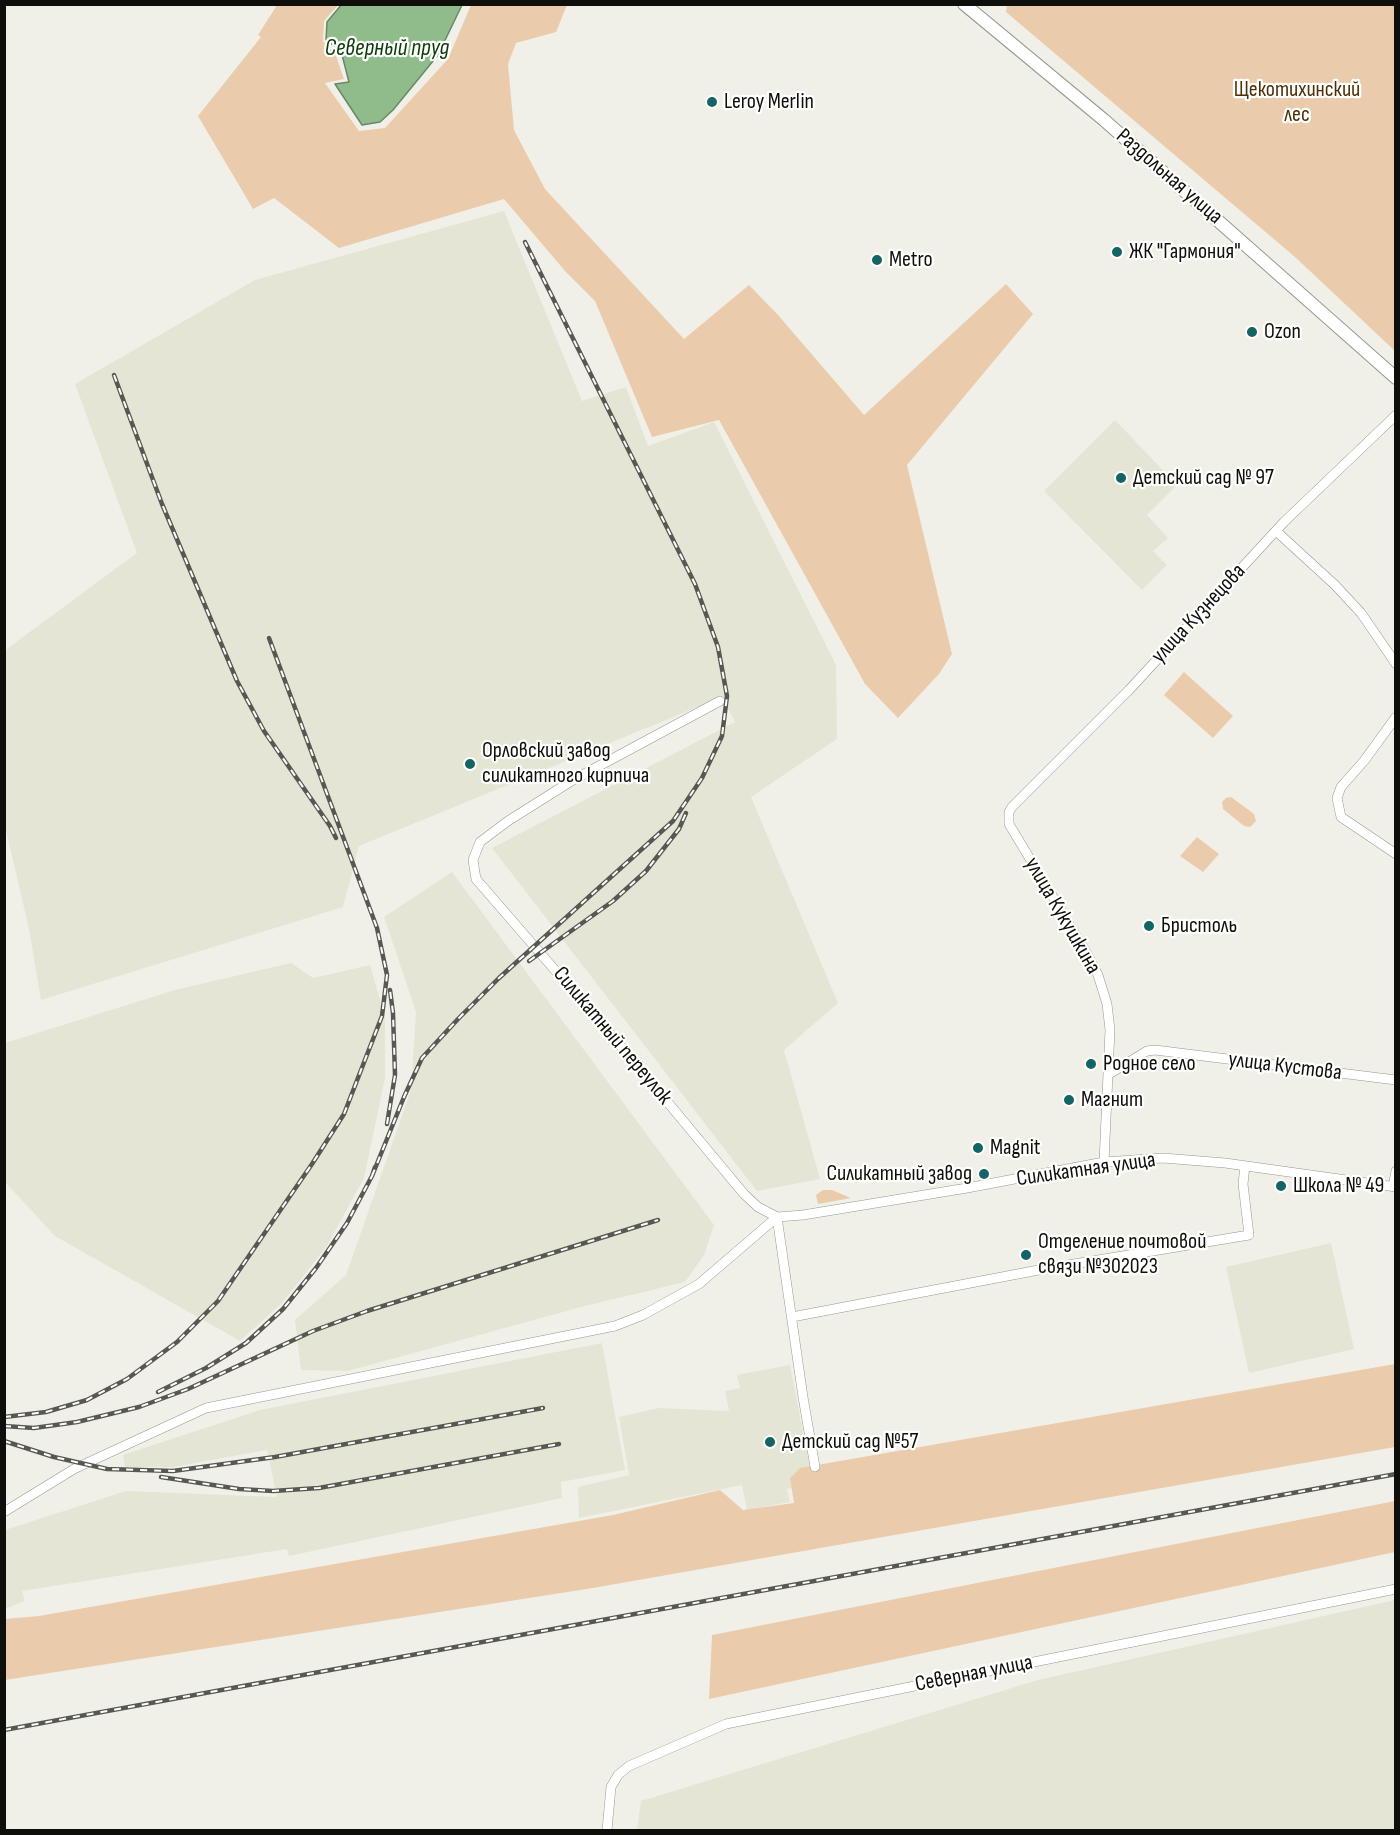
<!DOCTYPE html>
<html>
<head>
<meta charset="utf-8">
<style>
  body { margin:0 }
  #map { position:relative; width:1400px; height:1835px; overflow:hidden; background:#f1f0e8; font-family:"Sofia Sans Condensed",sans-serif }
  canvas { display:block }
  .frame { position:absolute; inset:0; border:6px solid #0e0e0b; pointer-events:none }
</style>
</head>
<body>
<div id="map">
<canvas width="1400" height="1835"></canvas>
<div class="frame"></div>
</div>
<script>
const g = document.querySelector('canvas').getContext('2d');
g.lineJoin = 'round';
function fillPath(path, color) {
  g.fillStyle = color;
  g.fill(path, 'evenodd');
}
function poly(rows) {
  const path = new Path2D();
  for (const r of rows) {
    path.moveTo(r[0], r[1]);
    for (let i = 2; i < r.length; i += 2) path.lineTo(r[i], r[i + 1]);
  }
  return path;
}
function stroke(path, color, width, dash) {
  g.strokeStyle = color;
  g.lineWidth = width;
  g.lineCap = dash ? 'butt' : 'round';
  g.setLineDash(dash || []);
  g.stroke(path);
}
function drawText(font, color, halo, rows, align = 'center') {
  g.font = font + ' "Sofia Sans Condensed",sans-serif';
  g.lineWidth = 4.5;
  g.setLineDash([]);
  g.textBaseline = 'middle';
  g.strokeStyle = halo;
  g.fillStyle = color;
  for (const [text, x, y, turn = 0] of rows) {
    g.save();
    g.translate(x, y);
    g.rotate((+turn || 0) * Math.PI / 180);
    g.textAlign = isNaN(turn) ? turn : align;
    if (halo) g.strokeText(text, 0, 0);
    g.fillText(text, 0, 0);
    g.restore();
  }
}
const built = poly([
  [504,211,582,401,626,387,648,446,714,422,836,665,837,739,751,797,838,1003,784,1050,820,1179,757,1191,492,848,735,722,722,697,359,846,343,907,41,1000,29,929,5,826,4,651,137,553,75,384,255,280],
  [1115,420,1177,485,1147,515,1168,538,1153,551,1167,565,1142,590,1044,491],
  [452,872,714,1225,704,1255,685,1282,585,1306,348,1371,301,1370,295,1320,346,1275,411,1090,416,1012,384,917],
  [291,963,313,978,370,965,385,1018,385,1078,364,1178,327,1246,283,1302,240,1341,55,1236,5,1182,5,1043,175,990],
  [1331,1243,1354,1349,1249,1373,1226,1267],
  [602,1343,625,1470,561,1482,562,1498,289,1556,287,1549,22,1591,25,1601,5,1609,5,1530,126,1491,277,1497,267,1450,173,1467,125,1467,123,1455,260,1410],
  [790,1365,813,1484,787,1489,790,1502,747,1510,742,1485,579,1518,578,1487,629,1475,619,1417,659,1408,729,1411,725,1391,740,1388,737,1375],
  [1395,1600,1395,1830,637,1830,641,1801,1038,1680]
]);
const green = poly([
  [1007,4,1395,5,1395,351,1295,257,1006,12],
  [277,5,338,5,324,21,323,41,335,53,344,79,325,83,359,131,385,128,448,59,471,5,567,5,556,32,516,43,508,64,514,130,545,189,684,339,749,285,778,315,864,415,1006,284,1033,314,907,465,952,654,939,674,898,718,865,684,719,420,652,437,595,301,565,271,504,199,339,248,274,198,253,209,198,116,261,37,258,35],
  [1184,672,1233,716,1213,738,1164,695],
  [1231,797,1254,814,1256,821,1250,827,1244,826,1223,809,1222,802,1226,798],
  [1197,837,1219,854,1203,872,1180,856],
  [823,1190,832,1190,851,1198,818,1204,816,1195],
  [1395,1364,1395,1447,593,1588,5,1680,5,1619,39,1616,613,1515,720,1490,743,1510,794,1503,790,1478,800,1468],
  [1395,1501,1395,1552,709,1699,712,1635]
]);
const water = poly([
  [342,4,462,5,438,55,393,110,380,122,362,125,335,84,349,82,341,51,326,40,327,22,342,4]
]);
const minor = poly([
  [1276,531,1335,585,1361,613,1396,664],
  [720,701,573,780,508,821,480,842,473,860,476,879,625,1051,744,1194,758,1207,777,1217],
  [1396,717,1364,761,1341,787,1337,798,1341,817,1396,854],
  [1109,1074,1147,1051,1155,1050,1396,1080],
  [1104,1162,1110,1030,1107,1004,1098,975,1086,952,1009,824,1009,812,1012,807,1129,690,1284,522,1396,415],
  [1393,1186,1396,1171],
  [777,1217,803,1215,967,1188,1104,1162,1163,1158,1225,1163,1396,1187],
  [777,1217,803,1397,815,1467],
  [792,1317,1044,1269,1249,1235,1243,1184,1245,1166],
  [4,1512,74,1469,206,1408,615,1326,643,1315,699,1284,777,1217],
  [607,1830,611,1787,618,1775,629,1766,726,1724,1396,1589]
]);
const major = poly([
  [964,4,1104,120,1396,378]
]);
const rail = poly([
  [114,375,162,504,237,681,264,731,330,826,336,838],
  [529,961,613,901,646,871,679,829,686,813],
  [387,1124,395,1075,393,1013,390,990],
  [372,1176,404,1097,422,1058,458,1019,499,978,673,821,702,778,722,736,727,696,718,647,695,584,525,242],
  [158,1392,206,1368,246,1343,283,1309,316,1268,347,1223,372,1176,375,1167],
  [4,1417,46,1412,87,1400,127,1379,177,1342,218,1301,312,1164,344,1114,382,1016,387,975,377,928,269,638],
  [4,1426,34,1428,77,1422,139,1407,188,1389,313,1331,367,1311,658,1220],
  [4,1441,54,1457,107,1469,173,1471,275,1457,543,1408],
  [161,1477,239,1489,273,1491,319,1488,559,1444],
  [4,1730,1396,1474]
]);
const markers = [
  [712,102,6,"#146465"],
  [1117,252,6,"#146465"],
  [877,260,6,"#146465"],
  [1252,332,6,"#146465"],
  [1121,478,6,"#146465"],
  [470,764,6,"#146465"],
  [1149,926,6,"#146465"],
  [1091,1064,6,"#146465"],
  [1069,1100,6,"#146465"],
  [978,1148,6,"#146465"],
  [984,1174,6,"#146465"],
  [1281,1186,6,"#146465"],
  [1026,1255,6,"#146465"],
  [770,1442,6,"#146465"]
];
const parkNames = [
  ["Щекотихинский",1297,90],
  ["лес",1297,115]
];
const poiNames = [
  ["Leroy Merlin",724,102],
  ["ЖК \"Гармония\"",1129,252],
  ["Metro",889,260],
  ["Ozon",1264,332],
  ["Детский сад № 97",1133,478],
  ["Орловский завод",482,751],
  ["силикатного кирпича",482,776],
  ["Бристоль",1161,926],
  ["Родное село",1103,1064],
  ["Магнит",1081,1100],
  ["Magnit",990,1148],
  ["Силикатный завод",972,1174,"right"],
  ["Школа № 49",1293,1186],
  ["Отделение почтовой",1038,1242],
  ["связи №302023",1038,1267],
  ["Детский сад №57",782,1442]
];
const streetNames = [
  ["Раздольная улица",1169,177,41],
  ["улица Кузнецова",1199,614,-47],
  ["улица Кукушкина",1062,916,60],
  ["Силикатный переулок",612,1036,50],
  ["улица Кустова",1285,1067,7],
  ["Силикатная улица",1086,1170,-8],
  ["Северная улица",974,1674,-11]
];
const waterNames = [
  ["Северный пруд",387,49]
];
fillPath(built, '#e5e5d5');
fillPath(green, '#eaccac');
fillPath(water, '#90bc8b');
stroke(water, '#698865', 1.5);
stroke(minor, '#97978f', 10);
stroke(major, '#97978f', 14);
stroke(minor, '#fff', 9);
stroke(major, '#fff', 12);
stroke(rail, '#585853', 4.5);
stroke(rail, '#fffffe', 2, [7]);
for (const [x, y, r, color] of markers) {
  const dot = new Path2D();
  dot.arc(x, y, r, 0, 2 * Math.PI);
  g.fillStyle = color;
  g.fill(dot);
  stroke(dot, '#fffffe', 2);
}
drawText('22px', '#4c2f06', '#fffffe', parkNames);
drawText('22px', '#0e0e0b', '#fffffe', poiNames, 'left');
drawText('22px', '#0e0e0b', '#fffffe', streetNames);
drawText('italic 24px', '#0d3a09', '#fffffe', waterNames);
</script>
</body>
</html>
